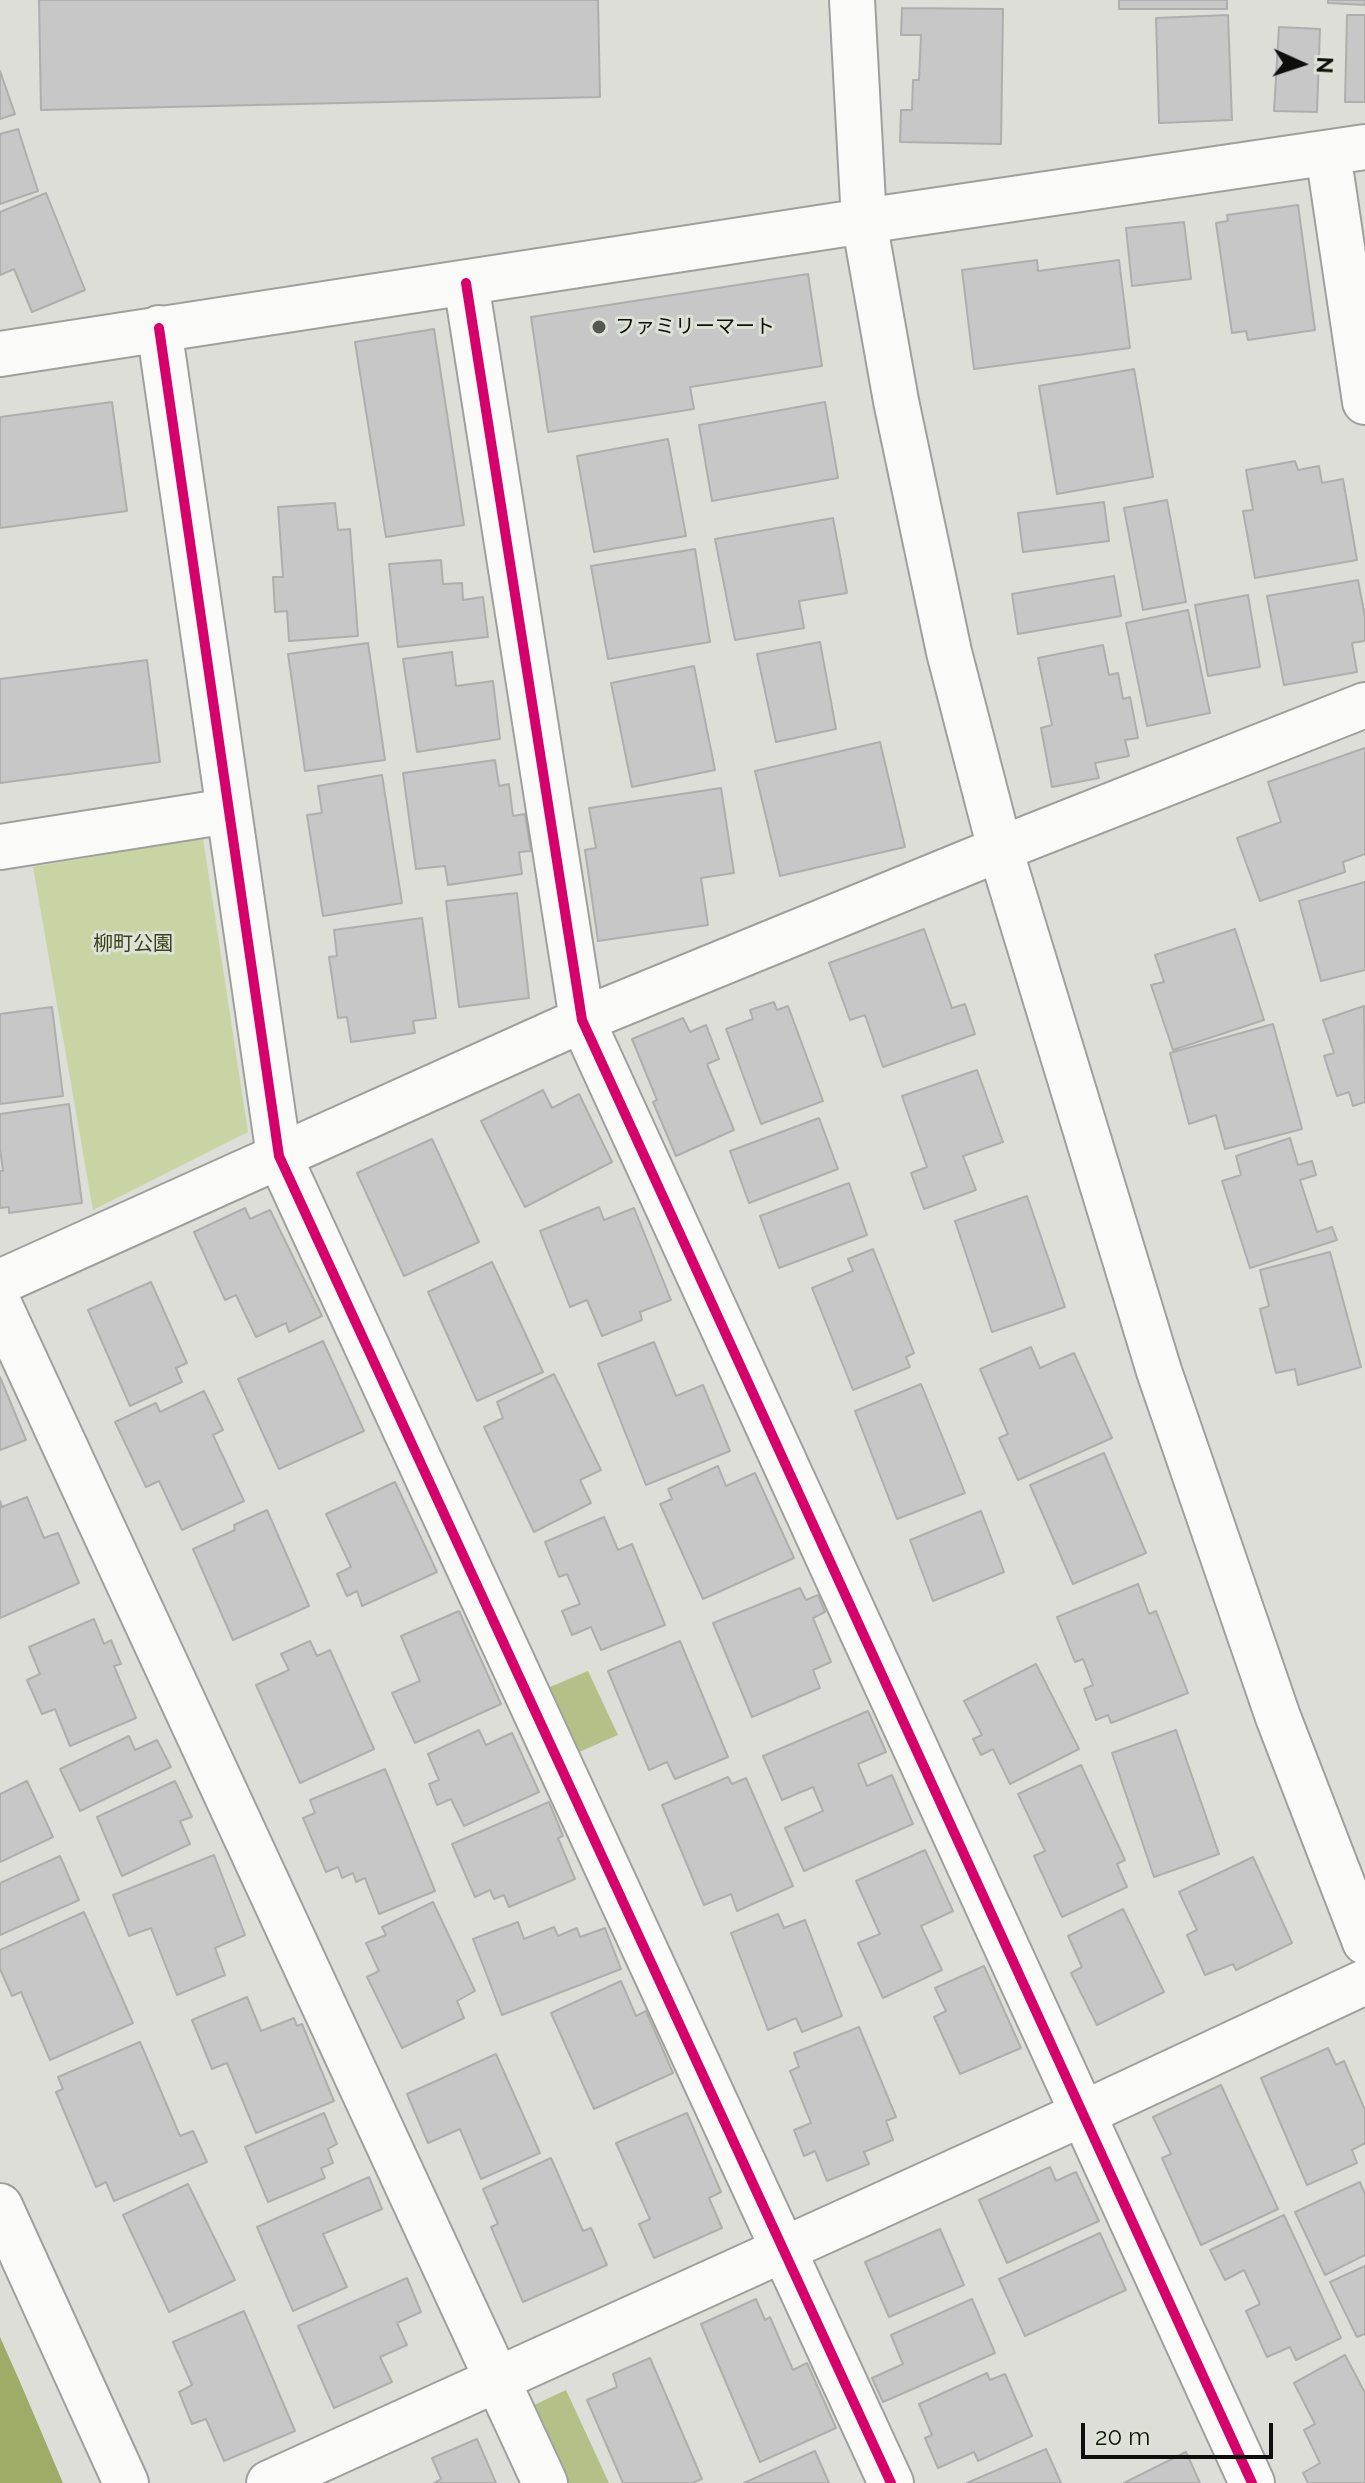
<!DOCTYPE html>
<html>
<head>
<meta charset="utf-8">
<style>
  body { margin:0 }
  #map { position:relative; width:1365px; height:2483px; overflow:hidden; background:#ddded8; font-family:Raleway,sans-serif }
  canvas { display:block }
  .north { position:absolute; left:1261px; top:24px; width:80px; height:80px; -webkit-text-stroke:6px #dee1d5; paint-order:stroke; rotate:93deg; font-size:22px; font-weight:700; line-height:32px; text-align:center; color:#0e0f0b }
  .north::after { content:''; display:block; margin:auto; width:28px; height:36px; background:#0e0f0b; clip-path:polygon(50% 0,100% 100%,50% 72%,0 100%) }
  .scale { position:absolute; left:1081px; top:2423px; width:192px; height:36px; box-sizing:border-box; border:4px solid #0e0f0b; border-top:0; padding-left:10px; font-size:24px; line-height:28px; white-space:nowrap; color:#0e0f0b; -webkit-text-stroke:6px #dee1d5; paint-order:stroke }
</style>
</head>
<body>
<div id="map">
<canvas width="1365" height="2483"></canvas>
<div class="north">N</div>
<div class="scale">20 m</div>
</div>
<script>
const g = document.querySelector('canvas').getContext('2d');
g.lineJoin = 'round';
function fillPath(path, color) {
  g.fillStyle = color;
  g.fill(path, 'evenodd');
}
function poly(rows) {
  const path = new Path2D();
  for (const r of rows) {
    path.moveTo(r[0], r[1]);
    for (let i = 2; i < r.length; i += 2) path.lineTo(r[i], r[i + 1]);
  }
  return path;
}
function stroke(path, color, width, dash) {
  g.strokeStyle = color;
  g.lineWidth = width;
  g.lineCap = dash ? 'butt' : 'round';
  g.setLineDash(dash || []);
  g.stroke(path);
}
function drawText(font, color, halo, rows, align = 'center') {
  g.font = font + ' Raleway,"Noto Sans JP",sans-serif';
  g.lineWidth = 6;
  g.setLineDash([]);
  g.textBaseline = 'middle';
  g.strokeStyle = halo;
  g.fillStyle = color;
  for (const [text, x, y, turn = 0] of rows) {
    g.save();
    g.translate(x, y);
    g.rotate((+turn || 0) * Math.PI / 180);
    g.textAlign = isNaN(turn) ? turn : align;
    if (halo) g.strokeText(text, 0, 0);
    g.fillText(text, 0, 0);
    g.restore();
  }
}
const green = poly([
  [203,838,248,1132,93,1210,33,867]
]);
const forest = poly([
  [588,1671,618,1735,579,1752,550,1687],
  [566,2390,609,2483,566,2483,530,2407]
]);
const water = poly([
  [0,2337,20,2382,63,2483,0,2483]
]);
const building = poly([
  [39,0,598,0,600,97,41,110,39,0],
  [1119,0,1227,0,1227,9,1119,9,1119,0],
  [1328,0,1365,0,1365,5,1328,3,1328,0],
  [902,8,1003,9,1001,144,900,142,901,110,912,110,913,80,919,80,921,35,901,35,902,8],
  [1228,15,1232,120,1159,123,1156,18,1228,15],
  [1347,15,1365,15,1365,102,1345,102,1347,15],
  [1279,27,1320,29,1317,112,1274,111,1279,27],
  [0,71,15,114,0,119,0,71],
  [18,129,38,191,0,204,0,134,18,129],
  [46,193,85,290,32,312,14,269,0,275,0,212,46,193],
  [1298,205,1315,330,1248,340,1246,331,1232,333,1216,223,1228,221,1227,215,1298,205],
  [1184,222,1191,279,1132,286,1126,228,1184,222],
  [1037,260,1038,271,1119,260,1130,348,974,369,962,270,1037,260],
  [808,274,822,366,690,387,694,409,548,432,531,317,808,274],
  [434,329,464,525,386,537,355,342,434,329],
  [1134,369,1153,477,1057,494,1039,386,1134,369],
  [112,402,127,511,0,528,0,417,112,402],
  [825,402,838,478,712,501,699,425,825,402],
  [668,439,686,536,594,552,577,456,668,439],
  [1295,461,1298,470,1319,466,1322,483,1343,479,1357,560,1255,578,1243,511,1253,510,1246,470,1295,461],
  [1167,500,1186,602,1143,610,1124,508,1167,500],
  [1104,502,1109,541,1023,552,1018,513,1104,502],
  [335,503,338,530,350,529,358,636,289,641,287,611,275,612,273,577,283,577,278,507,335,503],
  [833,518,847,593,799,601,804,628,735,640,715,539,833,518],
  [695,549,710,642,608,659,591,566,695,549],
  [441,560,443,584,462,583,463,600,483,597,488,637,398,647,389,564,441,560],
  [1114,576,1121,616,1018,634,1012,594,1114,576],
  [1358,580,1365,617,1365,641,1352,643,1357,672,1284,685,1267,596,1358,580],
  [1248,595,1260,667,1208,676,1195,605,1248,595],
  [1188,610,1210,713,1147,726,1126,623,1188,610],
  [820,642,836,729,776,742,757,654,820,642],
  [368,643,385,760,305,771,288,654,368,643],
  [1103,645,1109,675,1118,673,1123,699,1130,697,1138,738,1125,740,1129,756,1095,763,1099,778,1052,787,1041,728,1052,725,1038,658,1103,645],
  [452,652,456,686,493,681,500,739,417,752,403,659,452,652],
  [147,660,160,762,0,783,0,679,147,660],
  [694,666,715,770,632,787,611,683,694,666],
  [880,742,905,847,780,876,755,771,880,742],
  [1365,748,1365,854,1343,862,1345,872,1260,901,1237,838,1281,822,1268,782,1365,748],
  [495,760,499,786,509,784,513,816,525,814,531,851,519,852,522,874,448,885,445,866,416,869,403,773,495,760],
  [382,775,402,903,323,916,307,815,322,813,318,786,382,775],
  [721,788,734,873,701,878,708,925,598,941,585,850,596,848,589,808,721,788],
  [1365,882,1365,970,1321,981,1299,901,1365,882],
  [517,893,529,998,459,1007,446,901,517,893],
  [422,918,436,1018,413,1021,415,1033,351,1042,347,1017,338,1018,329,957,337,956,334,930,422,918],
  [924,929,952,1008,965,1004,975,1034,883,1067,865,1015,850,1020,829,963,924,929],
  [1235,929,1264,1020,1173,1050,1151,985,1164,982,1155,955,1235,929],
  [774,1002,777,1010,788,1006,823,1101,761,1124,726,1029,753,1019,750,1010,774,1002],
  [1364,1006,1365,1102,1353,1106,1349,1092,1337,1096,1324,1056,1334,1053,1323,1020,1364,1006],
  [52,1007,63,1096,0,1104,0,1014,52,1007],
  [683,1018,690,1032,706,1025,719,1059,707,1064,734,1130,676,1156,653,1102,657,1100,632,1039,683,1018],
  [1273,1024,1302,1129,1225,1149,1216,1115,1189,1124,1170,1053,1273,1024],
  [977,1070,1003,1142,963,1156,976,1190,924,1209,911,1173,927,1167,902,1096,977,1070],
  [543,1090,552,1108,579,1094,612,1162,525,1207,481,1121,543,1090],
  [69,1104,82,1203,9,1213,9,1207,0,1208,0,1171,3,1171,0,1149,0,1114,69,1104],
  [819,1118,838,1169,749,1203,730,1151,819,1118],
  [1290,1138,1298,1165,1312,1161,1316,1175,1300,1180,1317,1232,1332,1227,1337,1240,1250,1268,1222,1181,1241,1175,1236,1156,1290,1138],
  [432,1139,479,1242,404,1276,357,1173,432,1139],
  [849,1183,867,1235,779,1268,760,1216,849,1183],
  [1027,1196,1065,1307,992,1332,955,1221,1027,1196],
  [599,1207,604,1220,634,1208,671,1300,640,1312,642,1320,602,1336,587,1300,570,1307,540,1231,599,1207],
  [245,1208,250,1219,270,1210,322,1316,289,1332,286,1323,256,1337,236,1295,225,1300,194,1232,245,1208],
  [873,1249,914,1353,906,1357,910,1367,853,1390,812,1288,853,1271,848,1259,873,1249],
  [1330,1252,1361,1367,1298,1385,1295,1369,1276,1373,1260,1309,1269,1306,1260,1270,1330,1252],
  [492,1262,543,1372,477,1401,428,1292,492,1262],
  [151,1282,187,1363,176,1368,182,1382,130,1406,88,1310,151,1282],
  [323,1341,364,1431,279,1469,238,1379,323,1341],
  [654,1342,676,1396,703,1385,730,1451,646,1485,598,1364,654,1342],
  [1031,1347,1040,1368,1074,1353,1112,1438,1018,1480,999,1438,1008,1434,980,1369,1031,1347],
  [554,1374,601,1470,580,1480,591,1503,534,1532,484,1427,503,1418,497,1402,554,1374],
  [0,1377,26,1440,0,1450,0,1377],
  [921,1384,965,1493,897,1519,855,1411,921,1384],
  [204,1391,223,1430,213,1435,244,1501,182,1530,159,1481,146,1487,115,1422,156,1403,160,1412,204,1391],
  [1104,1453,1146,1553,1073,1584,1030,1485,1104,1453],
  [718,1466,726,1486,755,1473,794,1558,703,1599,660,1504,672,1499,668,1489,718,1466],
  [395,1482,437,1572,362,1606,357,1591,347,1596,337,1574,351,1567,326,1514,395,1482],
  [27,1497,44,1538,58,1533,79,1583,0,1618,0,1501,2,1507,27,1497],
  [267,1510,309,1606,233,1640,193,1549,235,1530,234,1525,267,1510],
  [981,1511,1004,1572,933,1601,910,1540,981,1511],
  [604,1517,618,1550,632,1544,665,1625,601,1650,591,1627,572,1635,562,1611,580,1604,567,1574,559,1577,545,1542,604,1517],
  [1138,1584,1149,1614,1156,1611,1188,1693,1111,1723,1108,1715,1096,1720,1084,1689,1093,1685,1083,1659,1075,1662,1057,1617,1138,1584],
  [800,1588,806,1600,818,1595,825,1612,813,1618,831,1662,813,1670,820,1688,752,1717,713,1623,800,1588],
  [459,1611,501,1704,415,1743,392,1693,420,1681,401,1636,459,1611],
  [94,1619,104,1644,111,1640,121,1664,114,1666,136,1718,70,1746,55,1709,42,1714,27,1680,40,1674,29,1647,94,1619],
  [310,1641,317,1656,330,1650,374,1749,300,1783,256,1685,289,1670,281,1654,310,1641],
  [680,1641,728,1757,675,1779,667,1762,649,1770,608,1671,680,1641],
  [1036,1664,1079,1749,1010,1784,993,1749,981,1755,973,1739,982,1735,964,1701,1036,1664],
  [868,1711,886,1752,858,1764,867,1786,892,1775,913,1824,804,1871,785,1828,823,1811,813,1787,782,1800,763,1756,868,1711],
  [479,1730,486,1745,512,1733,539,1792,464,1826,451,1799,437,1805,429,1784,439,1780,428,1754,479,1730],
  [1176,1730,1219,1854,1154,1877,1112,1753,1176,1730],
  [129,1736,135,1750,157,1740,171,1767,80,1811,60,1769,129,1736],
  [1081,1765,1125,1860,1117,1864,1127,1887,1062,1917,1034,1856,1045,1851,1018,1794,1081,1765],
  [385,1769,435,1891,379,1914,365,1878,356,1882,353,1873,342,1878,338,1867,326,1872,303,1818,315,1813,310,1800,385,1769],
  [728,1777,732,1784,746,1778,793,1886,737,1911,731,1894,704,1905,662,1805,728,1777],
  [27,1781,53,1837,0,1862,0,1794,27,1781],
  [175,1781,192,1817,180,1821,190,1844,122,1876,97,1817,175,1781],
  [549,1802,563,1836,558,1838,575,1879,509,1907,504,1895,494,1899,490,1890,475,1897,452,1844,549,1802],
  [925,1850,953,1911,921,1926,942,1970,883,1998,858,1943,880,1934,856,1881,925,1850],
  [214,1855,245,1935,215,1948,225,1975,177,1995,151,1928,129,1936,113,1895,214,1855],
  [60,1856,79,1900,0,1935,0,1883,60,1856],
  [1253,1857,1292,1943,1236,1970,1233,1964,1205,1975,1187,1935,1197,1930,1179,1892,1253,1857],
  [433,1902,475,1991,457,2001,464,2018,402,2048,367,1977,379,1971,366,1943,386,1935,382,1927,433,1902],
  [1123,1909,1164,1992,1097,2025,1071,1973,1082,1967,1068,1936,1123,1909],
  [84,1912,133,2023,50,2060,21,1992,12,1996,0,1969,0,1950,84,1912],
  [778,1914,784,1928,805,1920,842,2016,802,2032,796,2018,768,2030,731,1933,778,1914],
  [518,1922,524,1939,554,1927,558,1936,577,1928,580,1937,605,1928,621,1969,502,2015,473,1939,518,1922],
  [984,1966,1021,2048,960,2074,934,2017,946,2011,935,1988,984,1966],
  [621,1981,636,2016,646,2011,673,2073,594,2109,551,2013,621,1981],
  [247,1997,261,2031,294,2018,297,2026,302,2024,334,2101,256,2133,227,2063,212,2069,192,2020,247,1997],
  [859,2027,896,2117,886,2121,893,2140,864,2152,869,2164,827,2181,815,2151,804,2156,794,2130,811,2123,790,2071,799,2067,794,2053,859,2027],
  [140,2042,180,2136,193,2131,207,2162,114,2201,106,2182,96,2187,56,2092,63,2089,58,2077,140,2042],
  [1328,2048,1336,2065,1344,2061,1365,2110,1365,2143,1352,2150,1357,2163,1307,2185,1261,2078,1328,2048],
  [496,2054,540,2153,481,2179,460,2129,428,2143,407,2094,496,2054],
  [1221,2085,1278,2209,1201,2245,1162,2158,1171,2154,1153,2117,1221,2085],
  [324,2113,337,2144,328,2149,333,2163,321,2168,325,2178,268,2202,245,2147,324,2113],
  [687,2113,721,2192,709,2198,722,2228,654,2258,639,2224,650,2219,616,2143,687,2113],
  [551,2158,583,2231,591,2228,607,2265,523,2302,491,2227,498,2224,483,2189,551,2158],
  [1050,2167,1056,2181,1076,2172,1099,2221,1007,2263,979,2200,1050,2167],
  [369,2177,382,2209,323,2234,347,2287,293,2311,257,2227,369,2177],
  [1360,2182,1365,2194,1365,2255,1325,2275,1295,2212,1360,2182],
  [188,2184,235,2280,169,2312,123,2215,188,2184],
  [1284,2215,1341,2338,1296,2360,1290,2347,1267,2357,1246,2311,1260,2304,1244,2270,1225,2280,1210,2250,1284,2215],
  [940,2229,964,2285,889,2317,865,2262,940,2229],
  [1100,2233,1126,2290,1025,2336,999,2279,1100,2233],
  [1365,2266,1365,2334,1357,2337,1330,2282,1365,2266],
  [407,2278,421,2312,397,2323,407,2345,380,2357,392,2382,334,2408,298,2326,407,2278],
  [756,2299,765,2320,770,2317,793,2370,807,2363,836,2428,760,2462,701,2324,756,2299],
  [972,2299,995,2353,883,2402,872,2378,903,2364,891,2335,972,2299],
  [244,2311,295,2431,224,2461,206,2419,192,2424,179,2392,192,2385,173,2342,244,2311],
  [1345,2355,1365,2393,1365,2483,1308,2483,1303,2473,1320,2463,1304,2430,1315,2424,1294,2383,1345,2355],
  [650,2358,702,2479,692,2483,623,2483,587,2400,617,2387,613,2374,650,2358],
  [987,2373,990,2380,1005,2374,1032,2436,978,2461,974,2452,938,2468,925,2438,932,2435,919,2404,987,2373],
  [477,2439,496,2483,434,2483,441,2479,432,2458,477,2439],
  [1046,2449,1061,2483,967,2483,1046,2449],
  [815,2451,829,2483,744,2483,815,2451],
  [1186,2452,1200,2483,1124,2483,1186,2452]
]);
const minor = poly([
  [852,0,864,221,896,401,949,652,1000,849,1159,1371,1278,1717,1365,1942],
  [1328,153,1365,402],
  [466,283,582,1020,1252,2483],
  [159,328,279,1156,891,2483],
  [0,354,864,221,1365,147],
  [0,847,228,811],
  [0,1282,582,1020,1000,849,1365,705],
  [0,1306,545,2483],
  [0,2206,126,2483],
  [269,2483,1082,2114,1365,1982]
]);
const cycleway = poly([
  [466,283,582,1020,1252,2483],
  [159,328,279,1156,891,2483]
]);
const markers = [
  [599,327,8,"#565753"]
];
const poiNames = [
  ["ファミリーマート",615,327]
];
const parkNames = [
  ["柳町公園",133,944]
];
fillPath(green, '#c9d4a4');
fillPath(forest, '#b5c089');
fillPath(water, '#9fac67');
fillPath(building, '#c6c7c6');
stroke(building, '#aeaead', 2);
stroke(minor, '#9fa09c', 48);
stroke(minor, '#fafaf9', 44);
stroke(cycleway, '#d6006c', 10);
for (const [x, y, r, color] of markers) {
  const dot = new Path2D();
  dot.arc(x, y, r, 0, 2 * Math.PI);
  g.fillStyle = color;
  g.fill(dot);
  stroke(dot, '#dee1d5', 3);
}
drawText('20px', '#0e0f0b', '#dee1d5', poiNames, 'left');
drawText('20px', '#39421a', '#dee1d5', parkNames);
</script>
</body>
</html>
